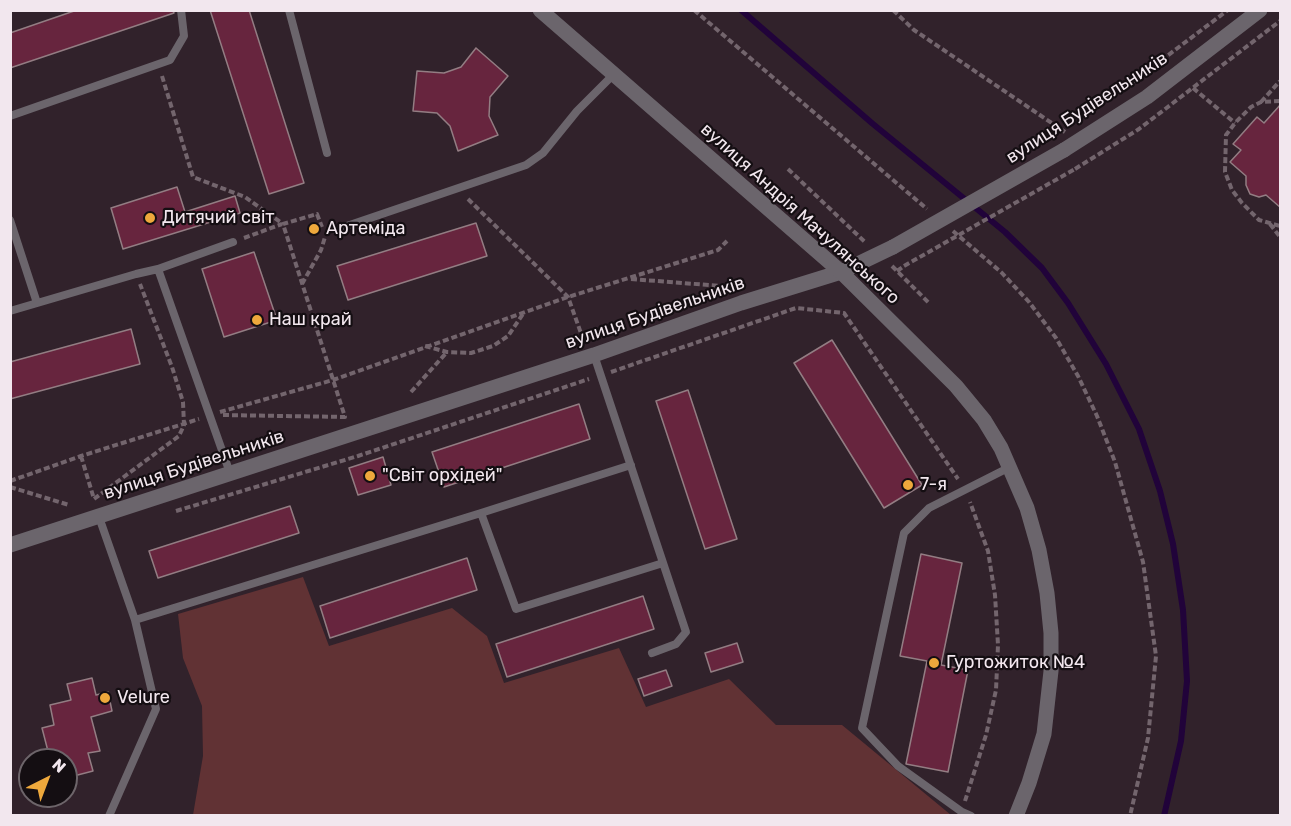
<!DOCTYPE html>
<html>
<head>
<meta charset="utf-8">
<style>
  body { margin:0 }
  #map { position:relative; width:1291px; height:826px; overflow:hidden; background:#31222b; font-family:Rubik,sans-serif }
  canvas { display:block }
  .frame { position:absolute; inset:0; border:12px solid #f2e7ee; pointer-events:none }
  .north { position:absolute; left:18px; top:748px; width:60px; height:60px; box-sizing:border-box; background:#140e12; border:2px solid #6d656a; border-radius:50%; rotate:42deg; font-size:16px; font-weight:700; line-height:24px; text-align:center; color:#f2e7ee }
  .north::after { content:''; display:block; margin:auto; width:21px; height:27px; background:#eea83c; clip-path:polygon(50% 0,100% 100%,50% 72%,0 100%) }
</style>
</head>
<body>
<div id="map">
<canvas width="1291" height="826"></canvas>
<div class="frame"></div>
<div class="north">N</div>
</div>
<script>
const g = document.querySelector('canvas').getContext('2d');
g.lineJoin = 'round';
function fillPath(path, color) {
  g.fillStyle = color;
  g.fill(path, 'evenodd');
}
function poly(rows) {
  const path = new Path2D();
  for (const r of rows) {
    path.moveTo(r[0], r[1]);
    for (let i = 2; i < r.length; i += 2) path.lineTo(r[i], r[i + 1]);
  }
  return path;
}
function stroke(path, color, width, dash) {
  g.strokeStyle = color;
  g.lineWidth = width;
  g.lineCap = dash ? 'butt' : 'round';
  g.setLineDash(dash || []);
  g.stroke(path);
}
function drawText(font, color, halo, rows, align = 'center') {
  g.font = font + ' Rubik,sans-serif';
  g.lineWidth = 4.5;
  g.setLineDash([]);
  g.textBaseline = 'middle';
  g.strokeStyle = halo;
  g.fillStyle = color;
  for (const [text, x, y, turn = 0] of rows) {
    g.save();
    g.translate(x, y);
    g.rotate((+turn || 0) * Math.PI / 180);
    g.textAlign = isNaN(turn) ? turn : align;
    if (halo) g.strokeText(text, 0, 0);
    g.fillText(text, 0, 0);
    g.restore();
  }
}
const green = poly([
  [303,577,329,646,452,608,487,636,504,683,619,648,646,707,729,679,776,725,842,725,951,815,193,815,203,756,202,706,183,658,178,614]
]);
const stream = poly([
  [741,10,873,124,1005,232,1042,268,1068,303,1106,364,1139,429,1160,491,1173,544,1183,610,1187,681,1181,741,1164,816]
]);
const building = poly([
  [77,10,173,10,174,13,10,68,10,33,77,10],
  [210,10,249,10,304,183,269,194,210,10],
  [476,48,508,76,490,97,489,116,498,135,458,151,450,126,437,113,413,111,417,71,444,73,461,67,476,48],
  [1281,104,1281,208,1266,195,1259,197,1250,194,1246,185,1246,176,1230,162,1241,150,1233,144,1257,117,1264,123,1281,104],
  [177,187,185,212,235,196,240,213,123,249,111,208,177,187],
  [476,223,487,256,348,300,337,266,476,223],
  [254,252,277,320,224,337,202,269,254,252],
  [131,329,140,364,10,399,10,362,131,329],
  [832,340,922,485,884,508,794,363,832,340],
  [688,390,737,539,705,549,656,401,688,390],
  [579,404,590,439,444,487,432,452,579,404],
  [383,457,391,485,358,495,349,468,383,457],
  [290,506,299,533,158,578,149,551,290,506],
  [921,554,962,563,941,665,968,670,948,772,906,764,927,661,900,656,921,554],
  [467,558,477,590,330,638,320,606,467,558],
  [643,596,654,629,507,677,496,644,643,596],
  [737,643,743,662,711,672,705,653,737,643],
  [666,670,672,686,644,696,638,679,666,670],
  [92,678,96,695,108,692,112,711,91,717,100,751,88,753,93,771,66,778,66,760,62,760,61,756,50,759,42,728,54,725,50,705,71,700,67,684,92,678]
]);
const path = poly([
  [694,10,927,209],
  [893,10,914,30,1065,132],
  [162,76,193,177,245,197,283,224],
  [1193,88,1235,123],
  [1118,93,1228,10],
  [1280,101,1261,102,1251,107,1235,123,1226,135,1225,172,1232,190,1242,203,1259,220,1280,226],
  [1261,102,1280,81],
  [788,169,866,243],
  [1075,169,1139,129,1280,21],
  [468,199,568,297,582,336],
  [1270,224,1280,237],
  [953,231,1002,273,1029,302,1056,338,1078,376,1097,416,1115,462,1143,562,1156,656,1148,738,1130,816],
  [244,238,282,224],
  [892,266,930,304],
  [897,271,904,266],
  [631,279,734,287],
  [302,284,321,250,325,237],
  [425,346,447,352,471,353,493,346,508,336,523,314],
  [611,372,796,308,844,313,958,479],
  [411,392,447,352],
  [220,412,333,380,568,297,718,250,727,241],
  [223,415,345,417,283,224,317,214,322,227],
  [81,456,94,499,179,436,184,425,183,402,172,367,140,284],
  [10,481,81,456,199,419],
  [10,487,69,505],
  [176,511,358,456,589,379],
  [965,801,986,735,996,690,998,645,995,595,988,551,970,502]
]);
const service = poly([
  [289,10,327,153],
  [10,116,170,60,184,36,181,10],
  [10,220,37,303],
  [335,230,526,165,543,153,577,111,614,74],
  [158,269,233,242],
  [10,311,136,274,158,269,230,473],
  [594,355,686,632,676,644,652,653],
  [481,513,516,609,663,563],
  [99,517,135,620,156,709,109,816],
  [135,620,481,513,631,465],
  [971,816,962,812,898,766,862,728,904,533,929,508,1010,467]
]);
const minor = poly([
  [1064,150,1147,97,1260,10],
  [10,545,594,355,741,303,841,272,893,247]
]);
const tertiary = poly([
  [540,10,841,272,956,386,984,420,1001,448,1027,508,1039,550,1047,593,1051,633,1051,671,1044,734,1029,783,1016,816]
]);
const pathBridge = poly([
  [904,266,1075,169]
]);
const minorBridge = poly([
  [893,247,1064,150]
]);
const markers = [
  [150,218,6,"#eea83c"],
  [314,229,6,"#eea83c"],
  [257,320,6,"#eea83c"],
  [370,476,6,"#eea83c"],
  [908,485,6,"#eea83c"],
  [934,663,6,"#eea83c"],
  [105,698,6,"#eea83c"]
];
const streetNames = [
  ["вулиця Будівельників",1087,108,-33],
  ["вулиця Андрія Мачулянського",800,214,42],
  ["вулиця Будівельників",655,313,-19],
  ["вулиця Будівельників",194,465,-18]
];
const poiNames = [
  ["Дитячий світ",162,218],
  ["Артеміда",326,229],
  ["Наш край",269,320],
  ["\"Світ орхідей\"",382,476],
  ["7-я",920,485],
  ["Гуртожиток №4",946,663],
  ["Velure",117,698]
];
fillPath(green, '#613234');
stroke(stream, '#21033a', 6);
fillPath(building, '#67253e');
stroke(building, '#937d83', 1.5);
stroke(path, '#73656d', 4, [6, 3]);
stroke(service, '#6b656c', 8);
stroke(minor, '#6b656c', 15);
stroke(tertiary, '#6b656c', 15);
stroke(pathBridge, '#73656d', 4, [6, 3]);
stroke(minorBridge, '#6b656c', 15);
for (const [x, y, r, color] of markers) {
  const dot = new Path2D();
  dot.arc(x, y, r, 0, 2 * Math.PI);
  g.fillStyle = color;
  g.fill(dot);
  stroke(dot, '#140e12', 2);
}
drawText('18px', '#f2e7ee', '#140e12', streetNames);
drawText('18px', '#f2e7ee', '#140e12', poiNames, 'left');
</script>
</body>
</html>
